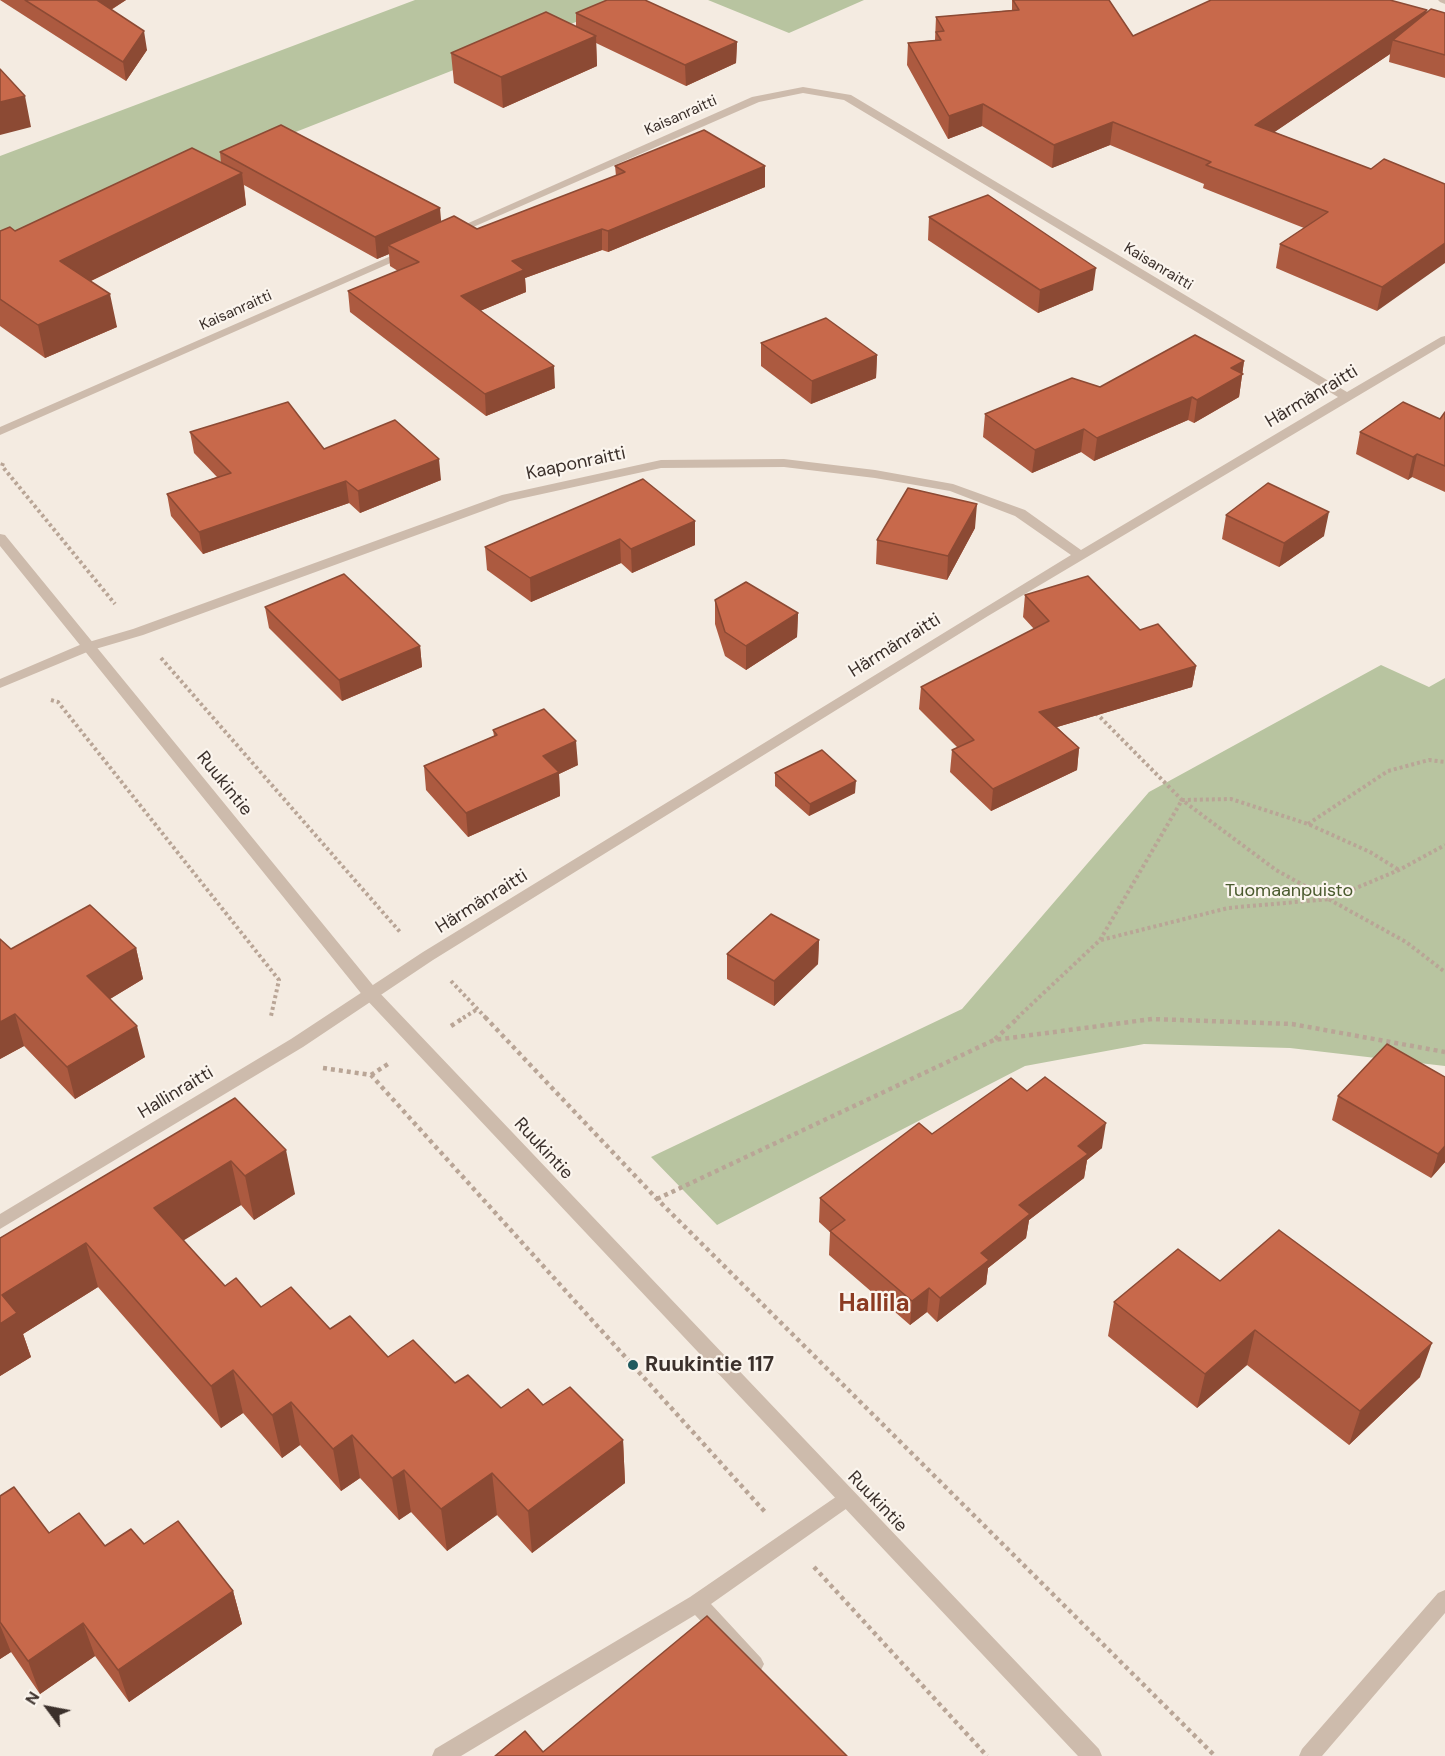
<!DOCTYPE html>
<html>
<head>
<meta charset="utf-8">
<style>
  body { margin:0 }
  #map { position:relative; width:1445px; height:1756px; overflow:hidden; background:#f4ebe1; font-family:"DM Sans",sans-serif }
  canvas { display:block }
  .north { position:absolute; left:18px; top:1678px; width:60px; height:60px; -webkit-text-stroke:4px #fbf5ee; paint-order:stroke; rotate:302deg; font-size:16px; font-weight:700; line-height:24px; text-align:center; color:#3b302b }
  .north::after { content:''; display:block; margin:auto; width:21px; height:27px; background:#3b302b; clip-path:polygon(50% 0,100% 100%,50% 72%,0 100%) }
</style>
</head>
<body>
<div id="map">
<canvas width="1445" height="1756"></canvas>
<div class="north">N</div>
</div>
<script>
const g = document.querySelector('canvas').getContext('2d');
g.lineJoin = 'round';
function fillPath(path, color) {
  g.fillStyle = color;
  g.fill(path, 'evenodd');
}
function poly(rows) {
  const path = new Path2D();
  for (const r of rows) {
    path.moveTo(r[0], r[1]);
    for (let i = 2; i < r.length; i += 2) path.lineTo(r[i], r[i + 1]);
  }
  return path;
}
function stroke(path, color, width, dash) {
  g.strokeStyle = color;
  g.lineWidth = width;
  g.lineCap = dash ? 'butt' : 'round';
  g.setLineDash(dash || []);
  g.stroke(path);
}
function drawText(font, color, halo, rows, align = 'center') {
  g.font = font + ' "DM Sans",sans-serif';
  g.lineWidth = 4.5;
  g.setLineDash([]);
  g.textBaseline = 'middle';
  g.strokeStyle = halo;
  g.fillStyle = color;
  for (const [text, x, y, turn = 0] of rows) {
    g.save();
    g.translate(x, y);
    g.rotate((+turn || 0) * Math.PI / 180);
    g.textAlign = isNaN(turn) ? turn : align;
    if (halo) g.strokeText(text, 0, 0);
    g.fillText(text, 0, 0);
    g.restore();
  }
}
const green = poly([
  [415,0,632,0,0,248,0,156],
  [708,0,864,0,789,33],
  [1381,665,1429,687,1445,678,1445,1066,1290,1048,1144,1044,1025,1066,717,1225,651,1157,962,1009,1149,792]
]);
const pathFar1 = poly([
  [3,463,2,466,115,604],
  [161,658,400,932],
  [51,700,58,702,279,980,271,1016],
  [1096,713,1182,800,1276,870,1406,942,1445,972],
  [1308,824,1388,771,1429,760,1445,762],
  [1101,940,1228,908,1330,899,1399,870,1445,845],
  [451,981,486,1018],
  [463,1018,476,1010],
  [1017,1018,1100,940,1182,800,1231,799,1308,824,1370,852,1399,870]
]);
const path = poly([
  [485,1017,657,1199,1215,1756],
  [451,1026,465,1017],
  [995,1039,1019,1017],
  [323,1068,371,1075,765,1512],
  [371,1075,388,1064],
  [657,1199,994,1040,1152,1019,1292,1024,1445,1052],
  [814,1567,987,1756]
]);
const service = poly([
  [846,1490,853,1492,855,1498,853,1504,711,1604,761,1658,764,1664,761,1670,754,1673,747,1670,695,1615,461,1756,432,1756,435,1749,690,1597,846,1490],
  [1445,1590,1445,1613,1322,1756,1299,1756,1302,1749,1438,1593,1445,1590]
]);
const minor = poly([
  [1438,0,1445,0,1445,4,1440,2,1438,0],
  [803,87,851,95,1347,392,1441,337,1445,336,1445,344,988,616,433,960,303,1047,0,1229,0,1214,291,1039,423,952,1071,555,1015,516,950,491,875,478,784,467,661,468,510,501,143,635,92,650,0,688,0,679,82,644,133,629,502,495,661,460,784,459,875,470,953,484,1025,510,1081,550,1338,397,844,100,803,93,759,102,455,235,451,236,446,233,752,97,803,87],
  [407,249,411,250,411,254,0,435,0,427,407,249]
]);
const tertiary = poly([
  [0,534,5,535,376,989,1099,1749,1102,1756,1078,1756,364,997,0,546,0,534]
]);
const wall = poly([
  [0,0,126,0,111,10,147,50,126,81],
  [1012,0,1109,0,1133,36,1427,13,1445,13,1445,78,1389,62,1390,54,1274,132,1371,169,1445,184,1377,311,1276,268,1280,244,1304,228,1203,188,1204,184,1110,145,1052,168,982,126,948,139,907,65,908,43,935,40,936,17,1012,10],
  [576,13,737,42,736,63,686,86,596,43,597,66,503,108,454,83,451,53,576,27],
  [220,152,441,222,477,229,616,176,615,166,765,187,608,252,602,250,525,278,526,292,480,311,555,388,486,416,350,312,348,291,398,271,390,266,389,254,377,259,244,185,246,205,91,281,117,327,45,358,0,326,0,231,15,231,221,163],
  [929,217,1093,290,1038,313,928,240],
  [761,343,877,355,876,378,811,404,761,366],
  [1244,361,1239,397,1194,423,1188,420,1094,461,1081,452,1032,473,983,437,985,414,1100,387],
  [1445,412,1445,492,1412,477,1408,480,1356,454,1360,432,1440,419],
  [190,432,324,449,441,480,360,513,349,503,203,554,171,516,167,494,217,477,194,453],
  [643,479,695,545,632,573,621,563,531,602,487,570,485,547],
  [1226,515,1324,536,1279,567,1222,539],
  [975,528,947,580,876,564,877,540],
  [1025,595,1140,630,1196,666,1192,687,1057,727,1079,748,1077,770,991,811,950,772,952,750,958,748,919,709,921,687,1034,629,1023,617],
  [715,600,798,613,797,637,746,670,725,656,715,624],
  [265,607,420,646,422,667,342,701,269,628],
  [493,730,578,765,559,774,560,796,468,837,426,790,424,766,494,736],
  [775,773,855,793,809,816,775,786],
  [819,940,818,964,774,1006,727,979,727,954],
  [136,948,143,979,110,999,145,1057,75,1099,24,1046,0,1059,11,949],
  [1387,1044,1445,1162,1431,1178,1332,1120,1338,1096],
  [235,1098,295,1194,254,1220,241,1205,183,1240,225,1286,261,1307,330,1329,388,1357,455,1383,501,1408,543,1405,623,1440,625,1483,532,1553,497,1515,447,1551,411,1512,399,1520,360,1478,341,1491,300,1445,282,1458,243,1413,221,1428,98,1287,23,1334,31,1357,0,1376,0,1238],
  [932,1134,1102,1148,1087,1160,1084,1178,1029,1220,1026,1238,988,1268,986,1284,937,1322,927,1312,910,1325,829,1255,830,1232,819,1222,820,1198],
  [1220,1281,1420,1377,1349,1445,1247,1365,1197,1408,1108,1336,1114,1302],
  [0,1496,49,1533,105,1546,144,1544,233,1591,242,1624,129,1702,95,1656,40,1694,11,1652,0,1659]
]);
const shadedWall = poly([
  [96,0,126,0,99,17],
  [1427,10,1423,32,1393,40,1390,54,1251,148,1255,125],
  [144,31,147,50,126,81,123,62],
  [596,36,597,66,503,108,501,77],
  [737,42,736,63,686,86,685,65],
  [25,96,31,127,0,135,0,102],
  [983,104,982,126,948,139,949,116],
  [1113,122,1110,145,1052,168,1054,145],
  [765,166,765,187,608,252,608,231],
  [242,173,246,205,66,293,60,261],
  [440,208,442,231,388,245,389,254,377,259,375,237],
  [602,229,602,250,525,278,526,292,463,318,461,296,512,261],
  [1445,243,1445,263,1377,311,1382,287],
  [1096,268,1093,290,1038,313,1040,290],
  [110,294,117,327,45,358,38,325],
  [877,355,876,378,811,404,812,381],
  [1244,361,1239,397,1194,423,1197,400,1231,368],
  [554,366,555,388,486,416,485,394],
  [1192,397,1188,420,1094,461,1097,438],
  [1084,429,1081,452,1032,473,1035,450],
  [1417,454,1412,477,1408,480,1413,457],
  [439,459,441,480,360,513,358,491],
  [346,481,349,503,203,554,199,532],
  [977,504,975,528,947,580,948,556],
  [1329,512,1324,536,1279,567,1284,543],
  [695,521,695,545,632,573,631,549],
  [620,539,621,563,531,602,530,578],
  [798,613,797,637,746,670,746,646],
  [420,646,422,667,342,701,339,680],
  [1196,666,1192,687,1037,733,1039,712],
  [576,741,578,765,559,774,560,796,468,837,466,813,543,756],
  [1079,748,1077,770,991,811,993,789],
  [856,781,855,793,809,816,810,804],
  [819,940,818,964,774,1006,774,981],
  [136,948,143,979,95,1008,87,976],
  [15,1014,24,1046,0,1059,0,1022],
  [137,1026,145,1057,75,1099,67,1067],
  [1106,1123,1102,1148,1087,1160,1084,1178,1029,1220,1026,1238,988,1268,986,1284,937,1322,940,1298,981,1253,1019,1205,1078,1146],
  [1445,1146,1445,1162,1431,1178,1438,1154],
  [286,1150,295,1194,254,1220,245,1176],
  [231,1161,241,1205,165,1252,154,1208],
  [86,1243,98,1287,23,1334,31,1357,0,1376,0,1324,2,1295],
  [929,1288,927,1312,910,1325,912,1301],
  [1255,1330,1247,1365,1197,1408,1205,1374],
  [1432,1343,1420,1377,1349,1445,1360,1411],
  [233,1370,243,1413,221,1428,211,1386],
  [291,1402,300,1445,282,1458,272,1415],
  [352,1435,360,1478,341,1491,333,1449],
  [623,1440,625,1483,532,1553,528,1511],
  [404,1470,411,1512,399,1520,392,1478],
  [492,1473,497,1515,447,1551,441,1509],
  [233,1591,242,1624,129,1702,118,1670],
  [83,1623,95,1656,40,1694,28,1661],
  [0,1625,11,1652,0,1659]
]);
const building = poly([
  [25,0,97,0,144,31,123,62,25,0],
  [607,0,645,0,737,42,685,65,576,13,607,0],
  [1013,0,1109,0,1133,36,1211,0,1390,0,1427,10,1255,125,1371,169,1384,159,1445,184,1445,243,1382,287,1280,244,1328,212,1206,165,1211,162,1113,122,1054,145,983,104,949,116,908,43,941,40,936,32,944,31,936,17,1019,10,1013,0],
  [1431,9,1445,13,1445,55,1393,40,1431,9],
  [546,12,596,36,501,77,451,53,546,12],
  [0,69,25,96,0,102,0,69],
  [281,125,440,208,375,237,220,152,281,125],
  [704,130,765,166,608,231,602,229,512,261,524,270,461,296,554,366,485,394,348,291,419,262,388,245,454,216,477,229,625,172,615,166,704,130],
  [192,148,242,173,60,261,110,294,38,325,0,299,0,231,10,227,15,231,192,148],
  [988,195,1096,268,1040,290,929,217,988,195],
  [826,318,877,355,812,381,761,343,826,318],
  [1195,335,1244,361,1231,368,1243,374,1197,400,1192,397,1097,438,1084,429,1035,450,985,414,1072,378,1100,387,1195,335],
  [288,402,324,449,395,420,439,459,358,491,346,481,199,532,167,494,231,473,190,432,288,402],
  [1403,402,1440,419,1445,412,1445,466,1417,454,1413,457,1360,432,1403,402],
  [643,479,695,521,631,549,620,539,530,578,485,547,643,479],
  [1268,483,1329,512,1284,543,1226,515,1268,483],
  [908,488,977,504,948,556,877,540,908,488],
  [344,574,420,646,339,680,265,607,344,574],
  [1088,576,1140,630,1158,624,1196,666,1039,712,1079,748,993,789,952,750,974,740,921,687,1049,621,1025,595,1088,576],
  [746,582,798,613,746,646,725,632,715,600,746,582],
  [544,709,576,741,543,756,559,772,466,813,424,766,497,735,493,730,544,709],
  [822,750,856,781,810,804,775,773,822,750],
  [90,905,136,948,87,976,137,1026,67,1067,15,1014,0,1022,0,939,11,949,90,905],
  [771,914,819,940,774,981,727,954,771,914],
  [1387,1044,1445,1077,1445,1146,1438,1154,1338,1096,1387,1044],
  [1045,1077,1106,1123,1078,1146,1088,1154,1019,1205,1030,1214,981,1253,989,1260,940,1298,929,1288,912,1301,830,1231,845,1220,820,1198,919,1123,932,1134,1011,1078,1027,1091,1045,1077],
  [235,1098,286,1150,245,1176,231,1161,154,1208,225,1286,236,1278,261,1307,291,1287,330,1329,350,1316,388,1357,413,1340,455,1383,468,1375,501,1408,528,1389,543,1405,570,1387,623,1440,528,1511,492,1473,441,1509,404,1470,392,1478,352,1435,333,1449,291,1402,272,1415,233,1370,211,1386,86,1243,2,1295,17,1313,0,1324,0,1238,235,1098],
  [1279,1230,1432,1343,1360,1411,1255,1330,1205,1374,1114,1302,1178,1249,1220,1281,1279,1230],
  [14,1487,49,1533,79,1513,105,1546,131,1529,144,1544,178,1521,233,1591,118,1670,83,1623,28,1661,0,1622,0,1496,14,1487],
  [707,1616,847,1756,495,1756,525,1731,543,1752,707,1616]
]);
const markers = [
  [633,1365,6,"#1f5a5e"]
];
const farStreetnames = [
  ["Kaisanraitti",681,116,-24],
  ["Kaisanraitti",1158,267,31],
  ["Kaisanraitti",236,311,-24]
];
const streetNames = [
  ["Härmänraitti",1312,397,-31],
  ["Kaaponraitti",576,464,-12],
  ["Härmänraitti",895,646,-32],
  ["Ruukintie",224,784,51],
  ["Härmänraitti",482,902,-32],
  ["Hallinraitti",176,1093,-31],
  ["Ruukintie",543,1149,47],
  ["Ruukintie",877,1502,46]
];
const parkNames = [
  ["Tuomaanpuisto",1289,891]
];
const nearPoinames = [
  ["Ruukintie 117",645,1365]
];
const districtNames = [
  ["Hallila",874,1305]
];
fillPath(green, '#b8c4a0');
stroke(pathFar1, '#b9a596', 4, [3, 3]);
stroke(path, '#b9a596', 4.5, [4, 4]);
fillPath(service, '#cdbbac');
fillPath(minor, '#cdbbac');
fillPath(tertiary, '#cdbbac');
fillPath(wall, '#ac5a40');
fillPath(shadedWall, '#8c4a34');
fillPath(building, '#c8694b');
stroke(building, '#8c4a34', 1.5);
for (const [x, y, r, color] of markers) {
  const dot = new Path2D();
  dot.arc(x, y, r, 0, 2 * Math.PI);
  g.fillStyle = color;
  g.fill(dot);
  stroke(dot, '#fbf5ee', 2);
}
drawText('15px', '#3b302b', '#fbf5ee', farStreetnames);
drawText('18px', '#3b302b', '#fbf5ee', streetNames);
drawText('18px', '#4a5a2e', '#fbf5ee', parkNames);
drawText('bold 21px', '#3b302b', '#fbf5ee', nearPoinames, 'left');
drawText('bold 24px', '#8c3b22', '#fbf5ee', districtNames);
</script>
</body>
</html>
